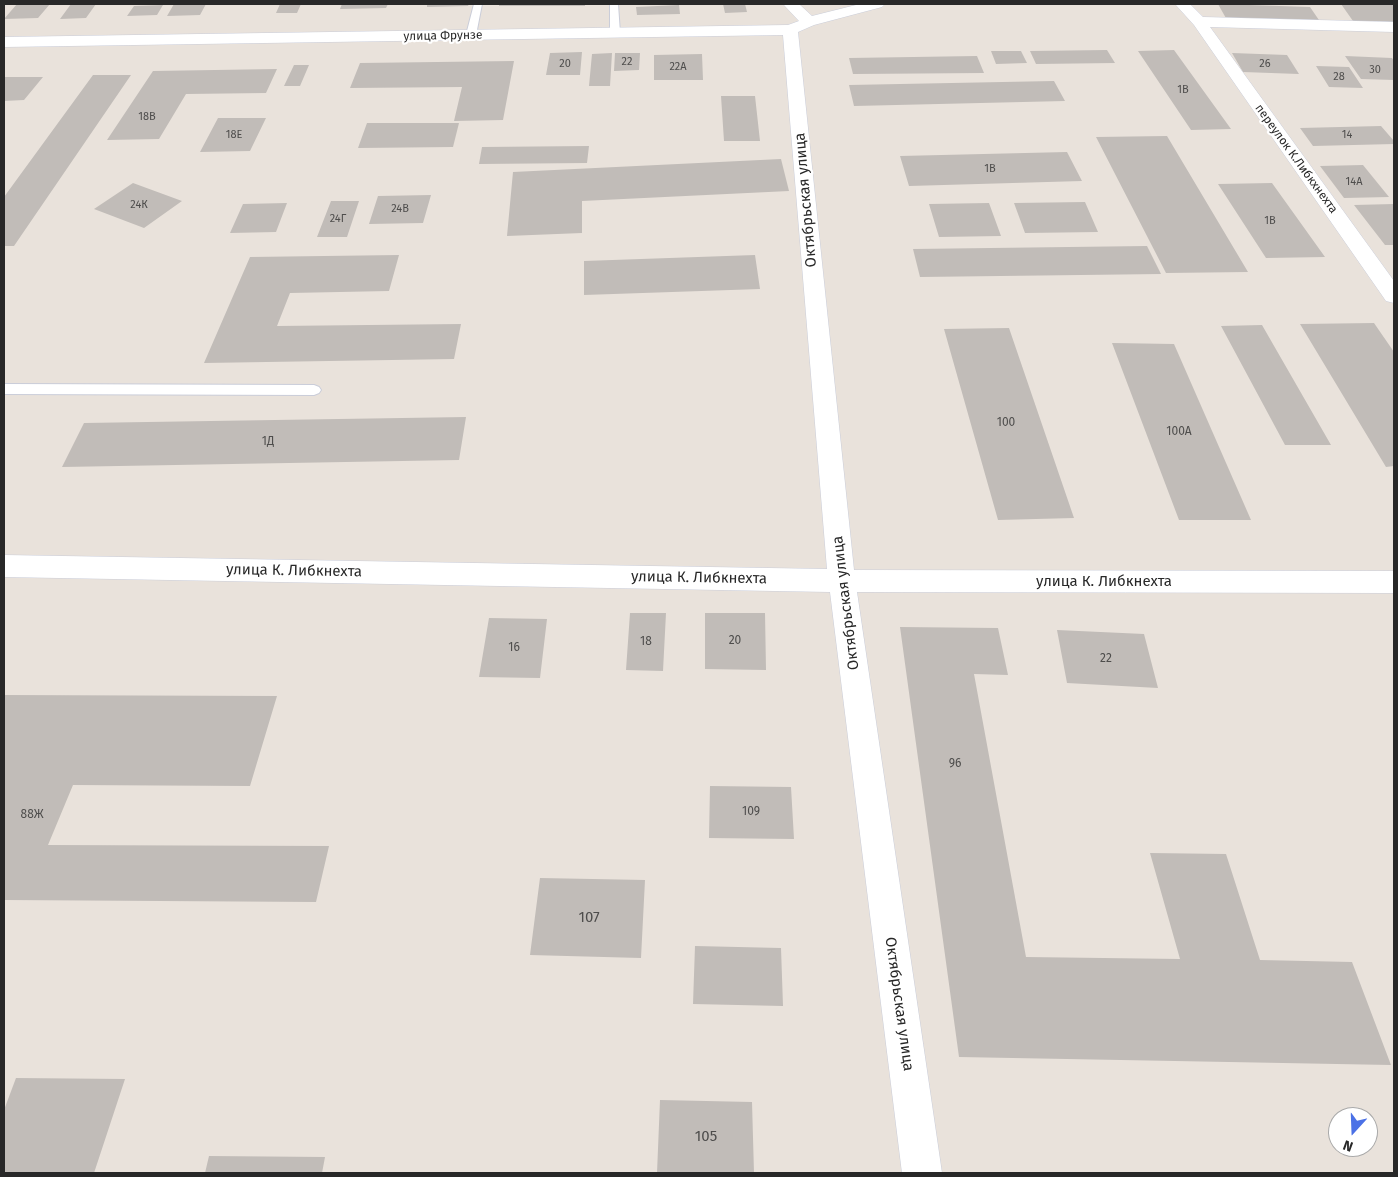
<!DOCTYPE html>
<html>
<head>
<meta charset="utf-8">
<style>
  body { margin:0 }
  #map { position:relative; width:1398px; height:1177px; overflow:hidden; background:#e9e2db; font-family:"Fira Sans",sans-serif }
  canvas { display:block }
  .frame { position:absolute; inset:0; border:5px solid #282828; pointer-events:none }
  .north { position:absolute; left:1328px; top:1107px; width:50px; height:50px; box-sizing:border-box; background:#fff; border:1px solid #a9a9a9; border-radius:50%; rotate:200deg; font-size:14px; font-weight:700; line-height:20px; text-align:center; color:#282828 }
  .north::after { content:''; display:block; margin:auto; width:18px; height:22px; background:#4b71e6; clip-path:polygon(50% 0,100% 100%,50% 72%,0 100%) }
</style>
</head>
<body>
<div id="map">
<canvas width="1398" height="1177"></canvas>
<div class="frame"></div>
<div class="north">N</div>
</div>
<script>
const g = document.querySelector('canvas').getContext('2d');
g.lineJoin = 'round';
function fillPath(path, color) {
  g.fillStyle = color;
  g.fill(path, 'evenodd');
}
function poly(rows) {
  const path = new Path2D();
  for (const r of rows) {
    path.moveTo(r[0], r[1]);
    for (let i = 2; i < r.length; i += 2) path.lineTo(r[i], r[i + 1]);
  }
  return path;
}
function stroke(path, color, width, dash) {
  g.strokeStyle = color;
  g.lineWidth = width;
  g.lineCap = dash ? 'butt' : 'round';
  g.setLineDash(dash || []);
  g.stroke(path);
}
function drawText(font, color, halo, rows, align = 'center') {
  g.font = font + ' "Fira Sans",sans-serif';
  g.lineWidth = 4.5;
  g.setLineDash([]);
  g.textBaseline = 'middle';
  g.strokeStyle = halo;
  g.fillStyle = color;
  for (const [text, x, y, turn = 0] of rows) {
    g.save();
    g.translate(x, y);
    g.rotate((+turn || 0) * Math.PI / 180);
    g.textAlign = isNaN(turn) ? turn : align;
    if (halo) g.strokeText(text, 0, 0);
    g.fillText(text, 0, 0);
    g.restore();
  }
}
const building = poly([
  [17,4,50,4,38,18,4,19],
  [71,4,96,4,86,18,60,19],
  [174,4,206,4,200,15,167,16],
  [280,4,301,4,297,13,276,13],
  [342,4,388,4,386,8,340,9],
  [427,4,469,4,468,6,427,7],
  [499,4,585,4,585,6,499,6],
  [723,4,745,4,747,12,725,13],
  [1218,4,1310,7,1321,23,1227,20],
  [1341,4,1394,5,1394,22,1353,21],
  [163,5,157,15,127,16,134,6],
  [679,5,680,14,637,15,636,7],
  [1107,50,1115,63,1036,64,1030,51],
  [1174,50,1231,129,1191,130,1138,51],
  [991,51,1021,51,1027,63,996,64],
  [582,52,580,75,546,75,550,53],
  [612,53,610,86,589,86,592,54],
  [615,53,640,53,639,70,614,71],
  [1232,53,1287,55,1299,74,1243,72],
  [702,54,703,80,654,80,654,55],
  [977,56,984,73,853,74,849,58],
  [1345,56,1392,58,1394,61,1394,80,1361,79],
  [514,61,503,120,454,121,462,87,350,88,360,63],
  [294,65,309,65,300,86,284,86],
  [1316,66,1349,67,1363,88,1329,87],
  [277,69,266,93,186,94,159,139,107,140,153,71],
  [93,75,131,75,14,246,4,246,4,197],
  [4,77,43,77,24,100,4,101],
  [1054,81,1065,101,854,106,849,85],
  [721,96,755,96,760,141,724,141],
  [218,118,266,118,250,151,200,152],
  [367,123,459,123,453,147,358,148],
  [1381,126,1394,141,1394,144,1313,146,1300,128],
  [1167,136,1248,272,1166,273,1096,137],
  [589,146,587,163,479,164,482,147],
  [1067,152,1082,181,909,186,900,156],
  [781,159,789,191,582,201,582,233,507,236,513,172],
  [1363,165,1389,197,1344,198,1320,166],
  [133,183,182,201,144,228,94,209],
  [1272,183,1325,257,1266,258,1218,184],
  [431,195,423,223,369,224,378,196],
  [331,201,359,201,347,237,317,237],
  [1085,202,1098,232,1025,233,1014,203],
  [287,203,276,232,230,233,243,204],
  [989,203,1001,236,939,237,929,204],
  [1394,204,1394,245,1385,245,1354,205],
  [1147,246,1161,274,920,277,913,249],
  [399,255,389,291,290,293,277,326,461,324,454,359,204,363,250,257],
  [755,255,760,289,584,295,584,261],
  [1374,323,1394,352,1394,466,1386,467,1300,324],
  [1262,325,1331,445,1285,445,1221,326],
  [1009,328,1074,518,998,520,944,329],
  [1112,343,1174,344,1251,520,1179,520],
  [466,417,459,460,62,467,84,423],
  [630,613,666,613,663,671,626,670],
  [705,613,765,613,766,670,705,669],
  [489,618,547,619,540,678,479,677],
  [900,627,998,628,1008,675,974,674,1026,957,1180,959,1150,853,1226,854,1260,960,1352,962,1391,1065,959,1057],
  [1057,630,1144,634,1158,688,1067,683],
  [4,695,277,696,250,786,73,785,48,845,329,846,316,902,4,900],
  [710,786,791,787,794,839,709,838],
  [540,878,645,880,641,958,530,955],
  [695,946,781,948,783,1006,693,1004],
  [16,1078,125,1079,94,1173,4,1173,4,1110],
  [660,1100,752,1102,754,1173,657,1173],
  [209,1156,325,1157,322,1173,205,1173]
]);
const lane = poly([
  [474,4,482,4,476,35,471,38,466,35,474,4],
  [610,4,618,4,620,33,615,36,610,33,610,4],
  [4,384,314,385,319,387,321,390,319,393,314,395,4,394,4,384]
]);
const street = poly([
  [783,4,799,4,812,16,860,4,885,4,882,7,814,25,798,32,854,570,1394,571,1394,593,857,592,942,1173,902,1173,830,592,4,577,4,555,827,569,783,35,4,47,4,37,788,25,799,21,783,4],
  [1175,4,1190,4,1203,17,1394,22,1394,32,1210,27,1394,281,1394,303,1386,301,1194,25,1175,4]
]);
const farNumbernames = [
  ["22",627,62],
  ["20",565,64],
  ["26",1265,64],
  ["22А",678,67],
  ["30",1375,70],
  ["28",1339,77],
  ["1В",1183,90],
  ["18В",147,117],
  ["18Е",234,135],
  ["14",1347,135],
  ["1В",990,169],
  ["14А",1354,182],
  ["24К",139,205],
  ["24В",400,209],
  ["24Г",338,219],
  ["1В",1270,221]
];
const farStreetnames = [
  ["улица Фрунзе",443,36,-1],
  ["переулок К.Либкхнехта",1296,159,54]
];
const numberNames = [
  ["100",1006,423],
  ["100А",1179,432],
  ["1Д",268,442],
  ["20",735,641],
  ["18",646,642],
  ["16",514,648],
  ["22",1106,659],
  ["96",955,764],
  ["109",751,812],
  ["88Ж",32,815]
];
const streetNames = [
  ["Октябрьская улица",806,200,-95],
  ["улица К. Либкнехта",294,571,1],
  ["улица К. Либкнехта",699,578,1],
  ["улица К. Либкнехта",1104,582],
  ["Октябрьская улица",846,603,-97],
  ["Октябрьская улица",899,1004,82]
];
const nearNumbernames = [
  ["107",589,918],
  ["105",706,1137]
];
fillPath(building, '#c1bcb8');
stroke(lane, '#cacdd9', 2);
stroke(street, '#cacdd9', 1);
fillPath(lane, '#fff');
fillPath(street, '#fff');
drawText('11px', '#4e4d4c', null, farNumbernames);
drawText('12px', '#282828', '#fff', farStreetnames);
drawText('12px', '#4e4d4c', null, numberNames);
drawText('15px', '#282828', '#fff', streetNames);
drawText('15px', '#4e4d4c', null, nearNumbernames);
</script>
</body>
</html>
